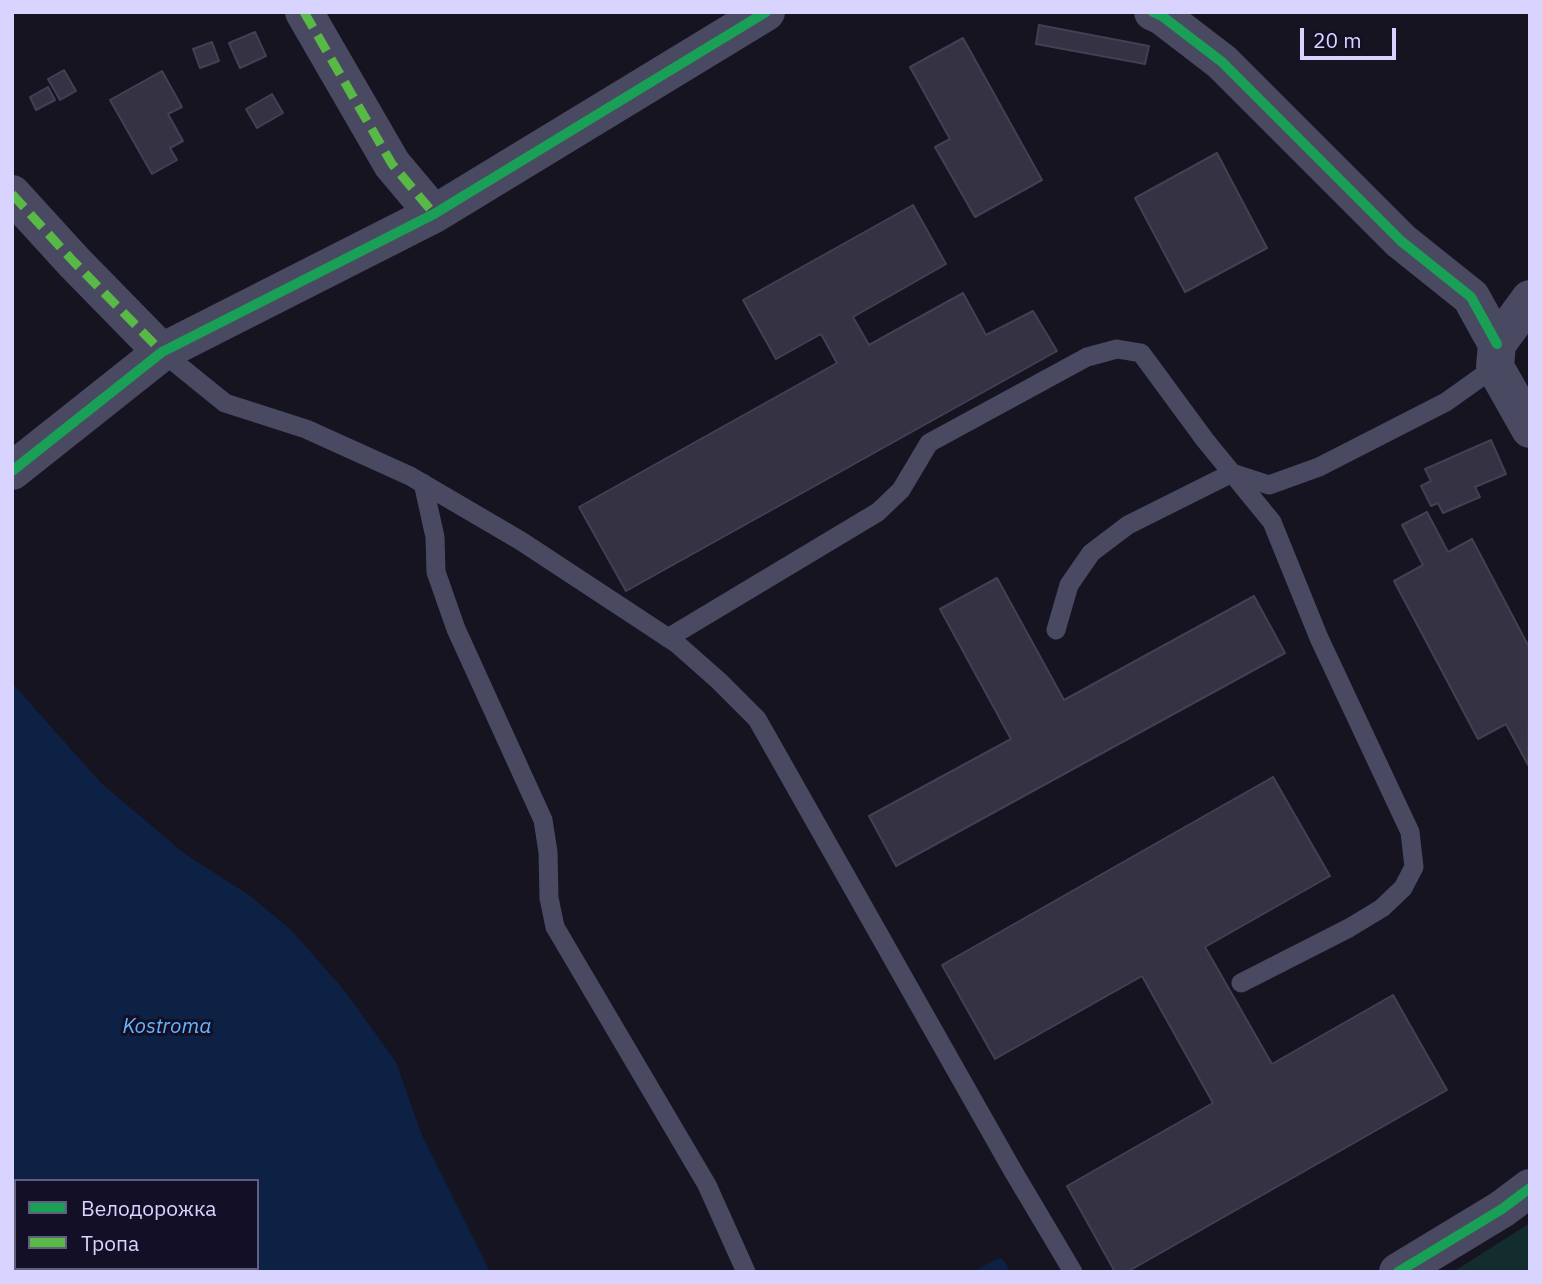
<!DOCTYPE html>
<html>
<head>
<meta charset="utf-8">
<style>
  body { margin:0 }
  #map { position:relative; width:1542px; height:1284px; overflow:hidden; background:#161421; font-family:"IBM Plex Sans",sans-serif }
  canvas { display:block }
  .frame { position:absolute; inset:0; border:14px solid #d9d4ff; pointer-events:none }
  .legend { position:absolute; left:14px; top:1179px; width:245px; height:91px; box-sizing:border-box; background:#130f26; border:2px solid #625e7d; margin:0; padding:9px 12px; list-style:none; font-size:21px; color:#d9d4ff }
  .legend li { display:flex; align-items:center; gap:14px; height:35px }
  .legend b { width:35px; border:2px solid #625e7d }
  .scale { position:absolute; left:1300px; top:28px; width:96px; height:32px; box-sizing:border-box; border:4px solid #d9d4ff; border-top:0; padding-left:9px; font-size:21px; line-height:24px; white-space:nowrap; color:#d9d4ff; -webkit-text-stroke:5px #130f26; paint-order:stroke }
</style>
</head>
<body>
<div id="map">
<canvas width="1542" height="1284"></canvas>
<div class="frame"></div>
<ul class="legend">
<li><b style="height:9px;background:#1a9f57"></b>Велодорожка</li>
<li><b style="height:9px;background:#58b947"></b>Тропа</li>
</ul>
<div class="scale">20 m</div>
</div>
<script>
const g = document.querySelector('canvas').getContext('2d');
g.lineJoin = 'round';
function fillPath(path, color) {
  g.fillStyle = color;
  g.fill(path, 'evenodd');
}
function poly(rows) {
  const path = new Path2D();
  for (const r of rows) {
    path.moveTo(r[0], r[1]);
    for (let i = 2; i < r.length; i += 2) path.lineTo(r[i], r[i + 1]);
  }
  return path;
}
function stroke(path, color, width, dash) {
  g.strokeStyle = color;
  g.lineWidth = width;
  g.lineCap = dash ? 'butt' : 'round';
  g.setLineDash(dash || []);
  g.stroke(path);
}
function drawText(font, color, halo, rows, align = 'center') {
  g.font = font + ' "IBM Plex Sans",sans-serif';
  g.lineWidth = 6;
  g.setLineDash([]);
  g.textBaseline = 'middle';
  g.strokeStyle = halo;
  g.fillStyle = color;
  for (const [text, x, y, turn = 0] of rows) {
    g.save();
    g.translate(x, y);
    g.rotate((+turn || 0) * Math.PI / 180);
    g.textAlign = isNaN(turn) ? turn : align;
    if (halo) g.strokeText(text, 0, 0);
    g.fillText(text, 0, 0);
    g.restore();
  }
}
const green = poly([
  [1530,1223,1530,1272,1453,1272]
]);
const water = poly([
  [12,683,101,783,185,854,249,895,291,930,344,990,396,1062,421,1133,490,1272,12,1272],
  [16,1181,257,1181,257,1268,16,1268],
  [997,1259,1003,1259,1010,1272,973,1272]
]);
const building = poly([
  [1039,25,1149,46,1145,64,1036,44,1039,25],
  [255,32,266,56,240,68,229,43,255,32],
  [963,38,1042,180,975,217,935,147,950,139,910,67,963,38],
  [212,42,219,61,200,68,193,49,212,42],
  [64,70,76,91,60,100,48,79,64,70],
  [162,71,182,107,168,114,183,141,170,148,177,160,152,174,110,100,162,71],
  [48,87,55,100,36,110,30,97,48,87],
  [272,94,283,113,257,128,246,109,272,94],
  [1217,153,1267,248,1185,292,1135,198,1217,153],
  [913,205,946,264,853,317,869,345,963,293,986,335,1033,311,1057,351,626,591,579,507,837,363,821,334,776,359,743,300,913,205],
  [1491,440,1506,474,1475,487,1480,497,1443,513,1438,503,1431,506,1421,486,1431,481,1425,469,1491,440],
  [1427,512,1448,552,1472,539,1530,649,1528,765,1506,724,1478,739,1394,581,1423,565,1402,525,1427,512],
  [997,578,1064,700,1254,596,1285,653,896,866,869,816,1011,739,940,609,997,578],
  [1273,777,1330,876,1205,947,1272,1064,1393,995,1447,1090,1127,1272,1115,1272,1067,1186,1213,1103,1142,976,995,1059,942,965,1273,777]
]);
const service = poly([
  [162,352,225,403,306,429,410,476,521,541,676,643,719,681,757,719,1013,1171,1073,1272],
  [423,483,435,537,436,572,456,629,543,820,548,852,549,898,555,927,707,1185,746,1272],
  [1056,630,1069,585,1091,553,1128,525,1232,473,1269,485,1319,467,1446,402,1495,367],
  [668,638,878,512,901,490,929,443,1087,357,1117,349,1141,353,1205,440,1272,522,1319,638,1410,832,1414,867,1403,888,1382,908,1349,928,1241,983]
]);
const minor = poly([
  [304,12,392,164,434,214],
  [1153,12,1162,16,1222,62,1401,241,1471,297,1497,344],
  [12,194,74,262,162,352],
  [1530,299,1497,344,1495,367,1530,429],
  [12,471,162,352,434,214,766,12],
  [1398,1272,1502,1209,1530,1188]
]);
const quiet = poly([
  [304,12,392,164,434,214],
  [12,194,74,262,162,352]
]);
const cycleway = poly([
  [1153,12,1162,16,1222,62,1401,241,1471,297,1497,344],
  [12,471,162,352,434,214,766,12],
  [1398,1272,1502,1209,1530,1188]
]);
const waterNames = [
  ["Kostroma",167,1027]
];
fillPath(green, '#132c2d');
fillPath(water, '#0d2144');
fillPath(building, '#343243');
stroke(building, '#433f54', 2);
stroke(service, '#4a4962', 19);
stroke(minor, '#4a4962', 38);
stroke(quiet, '#58b947', 9, [18, 9]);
stroke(cycleway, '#1a9f57', 10);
drawText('italic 21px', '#62b6ff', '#130f26', waterNames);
</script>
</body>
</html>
